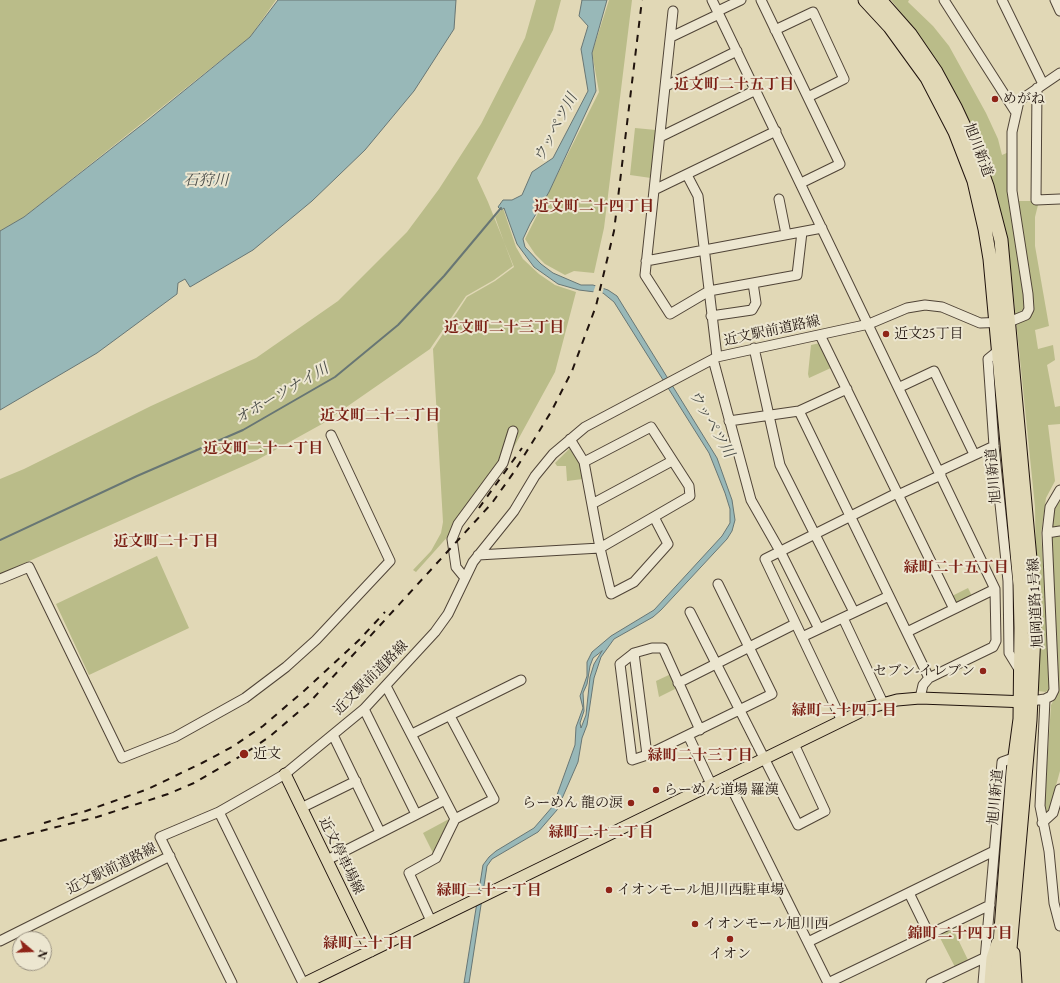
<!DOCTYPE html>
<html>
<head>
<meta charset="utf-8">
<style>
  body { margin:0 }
  #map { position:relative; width:1060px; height:983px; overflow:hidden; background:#e1d8b6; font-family:"EB Garamond",serif }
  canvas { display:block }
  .north { position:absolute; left:12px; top:931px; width:40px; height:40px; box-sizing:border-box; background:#ece6d0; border:1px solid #9a9282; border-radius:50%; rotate:109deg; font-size:11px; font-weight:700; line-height:16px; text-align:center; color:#20130d }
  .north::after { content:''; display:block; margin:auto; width:14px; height:18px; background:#8f2418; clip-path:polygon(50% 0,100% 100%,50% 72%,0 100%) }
</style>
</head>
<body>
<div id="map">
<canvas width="1060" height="983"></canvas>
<div class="north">N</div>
</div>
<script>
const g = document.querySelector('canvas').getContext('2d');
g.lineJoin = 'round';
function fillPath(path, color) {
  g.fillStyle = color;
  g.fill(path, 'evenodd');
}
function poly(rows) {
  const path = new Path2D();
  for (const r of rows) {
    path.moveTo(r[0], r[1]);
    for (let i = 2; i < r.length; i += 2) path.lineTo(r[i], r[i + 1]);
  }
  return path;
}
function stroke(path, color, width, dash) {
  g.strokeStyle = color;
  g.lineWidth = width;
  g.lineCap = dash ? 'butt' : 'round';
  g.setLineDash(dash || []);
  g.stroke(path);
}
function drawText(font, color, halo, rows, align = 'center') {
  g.font = font + ' "EB Garamond","Noto Serif JP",serif';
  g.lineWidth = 4;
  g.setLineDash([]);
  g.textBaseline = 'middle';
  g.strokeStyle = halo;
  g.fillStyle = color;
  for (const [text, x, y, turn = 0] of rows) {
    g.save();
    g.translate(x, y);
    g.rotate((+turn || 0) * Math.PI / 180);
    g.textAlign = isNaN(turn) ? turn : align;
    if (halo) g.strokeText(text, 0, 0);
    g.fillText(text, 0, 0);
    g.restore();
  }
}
const green = poly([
  [0,0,276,0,250,37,24,217,0,231],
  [536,0,561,0,553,30,477,178,488,202,504,242,495,217,503,208,516,247,523,259,539,274,555,285,576,292,555,372,508,458,476,505,416,572,413,570,431,551,441,533,443,522,433,349,467,297,495,281,514,267,504,242,513,266,494,280,466,296,430,349,322,424,257,460,0,574,0,479,24,469,151,406,256,358,338,301,407,232,439,189,481,124,525,38],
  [609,0,632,0,604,228,594,273,574,271,565,275,545,264,535,254,525,239,599,92,592,53],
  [891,0,909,0,908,2,933,26,949,46,986,113,998,139,1002,155,1009,152,1008,201,1039,201,1035,217,1035,246,1049,326,1035,330,1038,349,1053,345,1055,360,1047,365,1055,407,1060,406,1060,424,1048,425,1055,481,1046,498,1041,534,1052,687,1046,692,1038,691,1035,507,1008,241,992,184,973,129,948,83,917,33],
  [635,128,656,130,651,178,630,175],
  [820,343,833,367,809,378,808,374,811,345],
  [570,448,572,448,581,463,583,479,567,481,566,466,557,466,555,463],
  [1060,490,1060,771,1050,807,1046,814,1044,809,1051,705,1059,691,1047,546,1048,517],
  [157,556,189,628,89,675,56,604],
  [968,588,972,596,958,603,954,601,952,596],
  [671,674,677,688,659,697,656,681],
  [449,819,433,853,423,833],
  [952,927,968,960,955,967,938,934]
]);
const water = poly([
  [278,0,456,0,454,29,414,91,365,150,312,201,253,250,190,287,185,279,178,283,177,294,97,353,0,410,0,231,24,217,148,120,250,37,278,0],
  [582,0,607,0,592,53,596,91,549,192,530,224,523,239,525,247,541,264,553,273,581,285,593,285,608,290,617,296,717,458,732,500,735,520,732,531,727,539,661,610,653,617,614,639,601,657,594,678,587,725,582,738,578,762,557,810,538,832,492,859,487,866,469,983,464,983,483,865,489,857,496,851,534,828,553,806,575,745,576,727,583,708,580,696,587,676,587,662,592,652,611,636,654,610,722,536,730,523,730,509,725,493,709,453,614,302,603,293,579,290,558,284,534,267,517,244,504,208,501,210,498,207,503,200,512,200,522,195,532,172,553,158,588,91,581,49,588,26,579,16,582,0],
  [602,651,594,664,590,677,586,715,581,728,580,723,584,711,583,693,587,684,590,666,593,658,602,651]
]);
const pier = poly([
  [596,284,604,287,602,295,593,293]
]);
const stream = poly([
  [0,540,137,476,243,430,335,377,398,325,444,276,501,208]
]);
const minor = poly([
  [712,0,995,589,996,641,993,647,929,678,923,685,920,698],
  [761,0,840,164,801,183],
  [944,0,1015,111],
  [1002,0,1043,84],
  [1055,0,1060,11],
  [673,11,645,275,670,314,709,291,797,275,802,232],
  [718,11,741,0],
  [775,30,813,12,844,79,808,97],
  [671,37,719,14],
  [666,86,737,51],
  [1037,88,1036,200,1060,199],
  [660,137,756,90],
  [687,175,698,196,717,357],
  [654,190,776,131],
  [779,199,786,234],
  [646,261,822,228],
  [711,316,752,310,756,303,753,283],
  [820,335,954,609],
  [754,348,780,465,854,612],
  [999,350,988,359,994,446,1008,581,1009,653,1020,671],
  [713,359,751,500,780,551,819,629],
  [900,387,934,371,974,454],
  [799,411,929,678],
  [729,421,799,411,847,389],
  [570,439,584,462,600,548,611,594,634,582,668,544,654,517],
  [940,471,994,446],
  [898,495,941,475],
  [592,504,672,461],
  [1047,533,1060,531],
  [478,555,600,548,690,496,689,486,651,427,584,462],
  [465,578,456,567,452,539,458,524,503,463,513,431],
  [0,579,29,567,122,758,175,737,245,698,286,667,316,640,390,561,331,435],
  [690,612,798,825,825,811,794,744],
  [843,618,883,703],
  [907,632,995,589],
  [802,637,889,596],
  [634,653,620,664,632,760,647,755,772,694,718,584],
  [678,683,795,624],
  [386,686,455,819],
  [1045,699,1040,806,1049,851,1054,903,1060,926],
  [1031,701,1045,699,1051,696,1054,690,1047,533,1050,507,1060,490],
  [364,709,416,814],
  [842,721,765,559,897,493],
  [412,734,521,680],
  [333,735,380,832],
  [688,735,711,784],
  [647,755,634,653,652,648,663,648,700,730],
  [726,777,828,983],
  [301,808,356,781],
  [219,812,303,983],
  [1042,823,1053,813,1060,789],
  [327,860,445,800],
  [909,893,929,934],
  [431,921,409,873,436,858,455,819,494,799,450,716],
  [0,941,170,856],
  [808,942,994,851],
  [232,983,160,837,219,812,268,784,285,774,364,709,435,632,448,614,473,562,514,511,535,476,553,454,585,427,717,357,869,324,907,308,925,305,942,307,980,323,1009,322,1026,315,1029,309,1028,294,1012,191,1012,132,1019,101,1060,73],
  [828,983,990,905],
  [931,983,986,957],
  [983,983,1002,762,1016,757]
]);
const major = poly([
  [285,774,371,951],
  [1014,953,1016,983],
  [305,983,868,708,897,700,920,698,1028,702],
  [990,983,992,958,997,943]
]);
const highway = poly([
  [865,0,890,27,927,78,955,132,974,181,985,229,990,259,1020,585,1021,628,1020,719,1013,771,997,983],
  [880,0,910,34,936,72,955,107,970,139,987,186,1001,240,1032,581,1034,633,1030,720,1007,983]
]);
const rail = poly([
  [479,508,522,448],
  [44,823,86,811,148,789,202,763,232,747,263,726,305,690,359,640,385,612],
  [0,841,97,817,168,794,194,783,244,754,269,737,308,704,492,503,514,472,551,412,572,371,596,306,614,231,642,0]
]);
const markers = [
  [995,99,4,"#8f2418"],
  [886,334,4,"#8f2418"],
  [983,671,4,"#8f2418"],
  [244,754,5,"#8f2418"],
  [656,790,4,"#8f2418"],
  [631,803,4,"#8f2418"],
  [609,890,4,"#8f2418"],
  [695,924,4,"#8f2418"],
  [730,939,4,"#8f2418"]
];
const poiNames = [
  ["めがね",1003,99],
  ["近文25丁目",894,334],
  ["セブン-イレブン",975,671,"right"],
  ["近文",253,754],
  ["らーめん道場 羅漢",664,790],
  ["らーめん 龍の涙",623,803,"right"],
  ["イオンモール旭川西駐車場",617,890],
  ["イオンモール旭川西",703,924],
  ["イオン",730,954,"center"]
];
const streetNames = [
  ["旭川新道",978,150,69],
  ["近文駅前道路線",772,331,-12],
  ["旭川新道",994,476,-95],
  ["旭岡道路1号線",1036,603,-93],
  ["近文駅前道路線",371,678,-45],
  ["旭川新道",996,797,-85],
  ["近文停車場線",341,856,64],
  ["近文駅前道路線",112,869,-26]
];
const neighbourhoodNames = [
  ["近文町二十五丁目",734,85],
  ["近文町二十四丁目",594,207],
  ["近文町二十三丁目",504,328],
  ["近文町二十二丁目",380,416],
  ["近文町二十一丁目",263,449],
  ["近文町二十丁目",166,542],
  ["緑町二十五丁目",956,568],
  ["緑町二十四丁目",844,711],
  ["緑町二十三丁目",700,756],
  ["緑町二十二丁目",601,833],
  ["緑町二十一丁目",489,891],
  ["錦町二十四丁目",960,934],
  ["緑町二十丁目",368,944]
];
const waterNames = [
  ["ウッペツ川",556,128,-62],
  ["石狩川",206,181],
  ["オホーツナイ川",282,394,-30],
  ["ウッペツ川",711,424,60]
];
fillPath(green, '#babc89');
fillPath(water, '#98b8b8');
stroke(water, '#687674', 1);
fillPath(pier, '#e1d8b6');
stroke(stream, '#687674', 2);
stroke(minor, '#504437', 11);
stroke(major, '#20130d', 13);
stroke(highway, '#20130d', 15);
stroke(minor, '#ece6d0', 9);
stroke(major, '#e1d8b6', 11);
stroke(highway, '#e1d8b6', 13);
stroke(rail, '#20130d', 2, [7, 7]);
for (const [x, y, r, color] of markers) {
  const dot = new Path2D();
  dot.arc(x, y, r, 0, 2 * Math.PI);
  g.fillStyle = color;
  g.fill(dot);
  stroke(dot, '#ece6d0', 1.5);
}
drawText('14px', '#20130d', '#ece6d0', poiNames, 'left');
drawText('14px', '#20130d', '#ece6d0', streetNames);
drawText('bold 15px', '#7a1f14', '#ece6d0', neighbourhoodNames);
drawText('italic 15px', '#4a4d49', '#ece6d0', waterNames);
</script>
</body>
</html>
